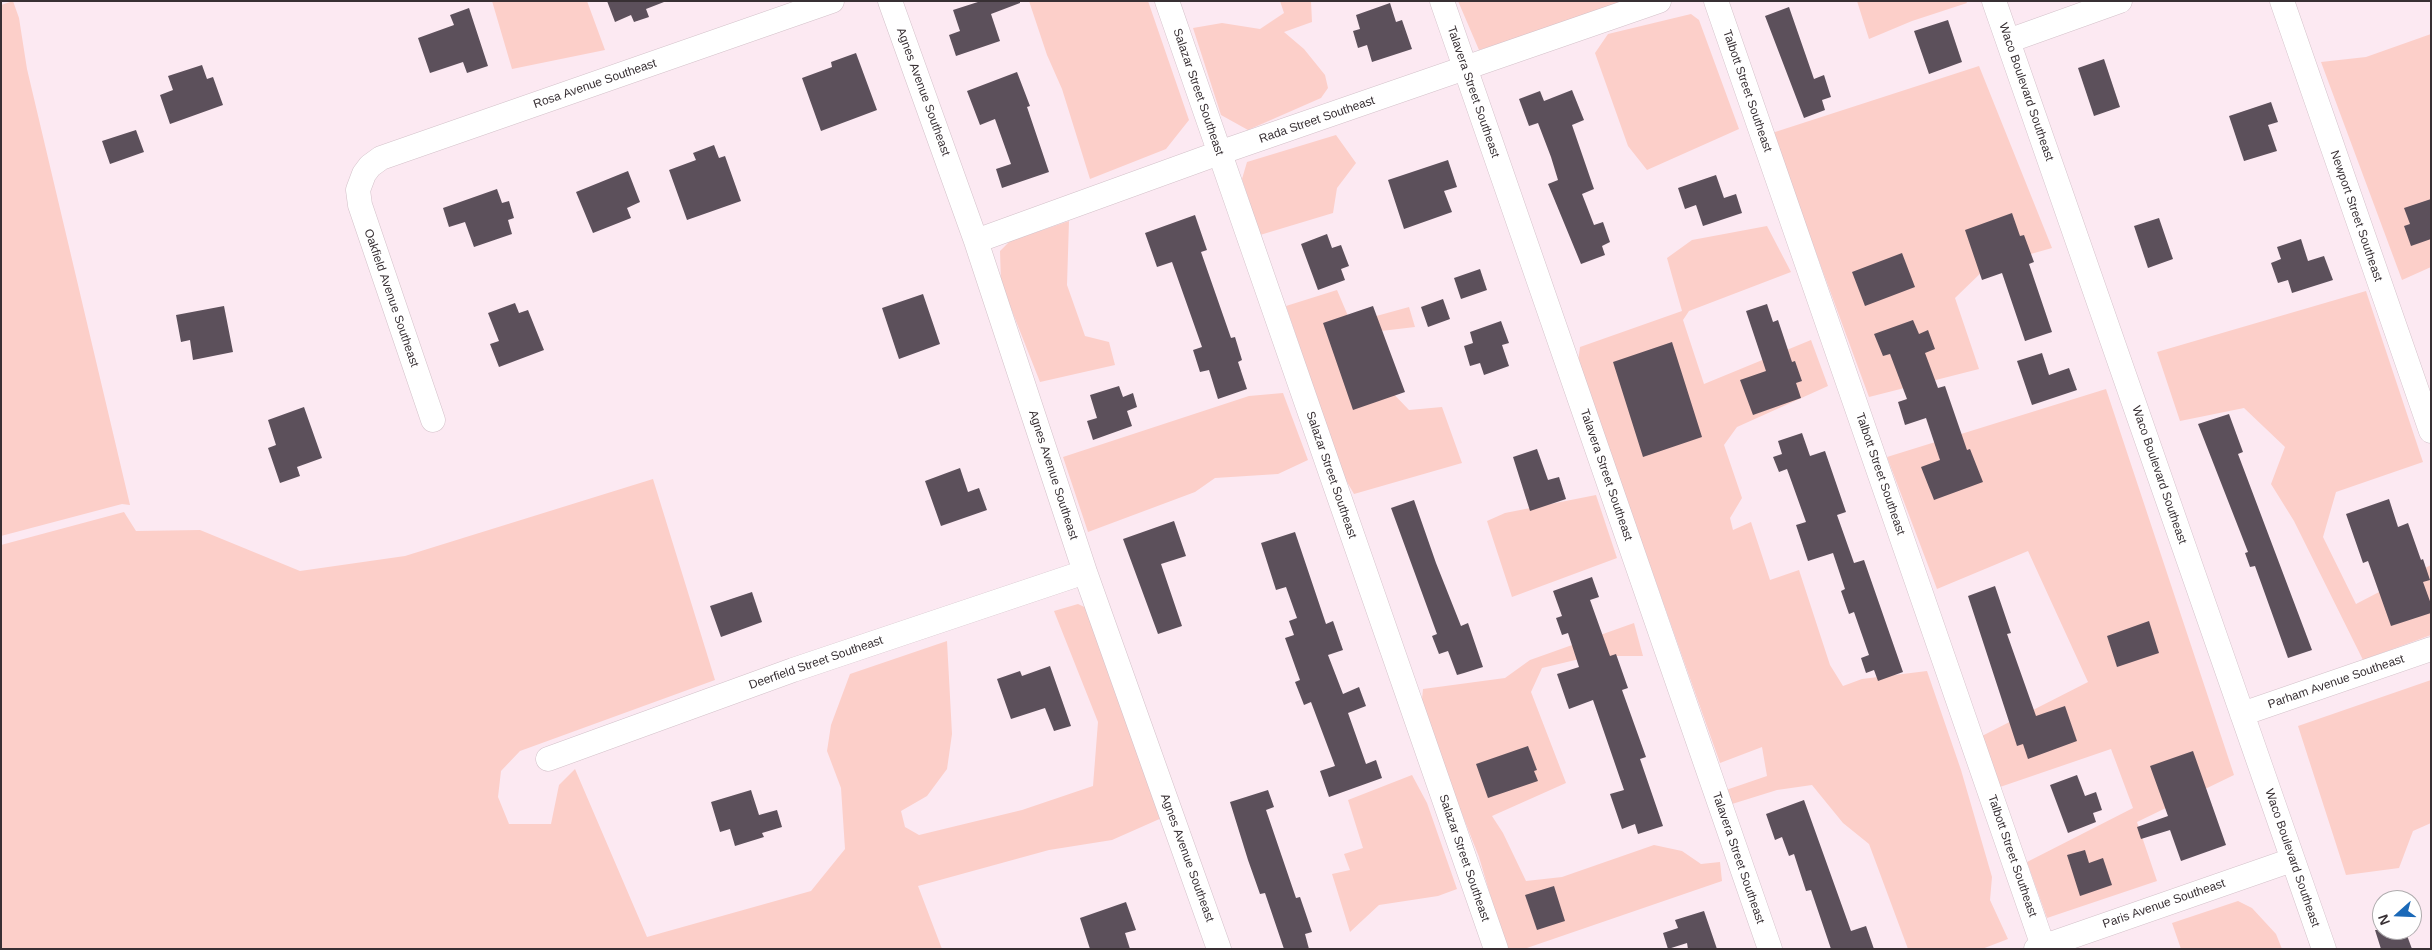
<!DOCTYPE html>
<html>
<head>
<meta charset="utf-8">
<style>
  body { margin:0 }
  #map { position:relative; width:2432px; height:950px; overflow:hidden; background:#fce9f2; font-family:Arial,sans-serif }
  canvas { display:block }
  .frame { position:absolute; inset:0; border:2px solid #383034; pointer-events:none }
  .north { position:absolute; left:2372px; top:890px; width:50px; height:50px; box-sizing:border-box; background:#fff; border:1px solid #afacae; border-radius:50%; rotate:250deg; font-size:14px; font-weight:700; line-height:20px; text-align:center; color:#383034 }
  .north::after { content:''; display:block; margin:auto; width:18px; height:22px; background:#1b69b8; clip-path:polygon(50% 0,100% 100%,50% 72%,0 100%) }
</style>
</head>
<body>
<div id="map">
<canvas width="2432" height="950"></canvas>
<div class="frame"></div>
<div class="north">N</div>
</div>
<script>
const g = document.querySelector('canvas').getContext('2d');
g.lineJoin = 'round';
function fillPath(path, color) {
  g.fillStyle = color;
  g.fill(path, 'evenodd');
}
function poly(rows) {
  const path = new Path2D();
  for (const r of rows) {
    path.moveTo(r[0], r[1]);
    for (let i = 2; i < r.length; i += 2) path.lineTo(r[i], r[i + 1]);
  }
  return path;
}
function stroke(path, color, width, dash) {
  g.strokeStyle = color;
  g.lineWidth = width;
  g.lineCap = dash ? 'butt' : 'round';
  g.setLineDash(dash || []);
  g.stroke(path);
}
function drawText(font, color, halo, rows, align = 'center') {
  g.font = font + ' Arial,sans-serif';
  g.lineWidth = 5;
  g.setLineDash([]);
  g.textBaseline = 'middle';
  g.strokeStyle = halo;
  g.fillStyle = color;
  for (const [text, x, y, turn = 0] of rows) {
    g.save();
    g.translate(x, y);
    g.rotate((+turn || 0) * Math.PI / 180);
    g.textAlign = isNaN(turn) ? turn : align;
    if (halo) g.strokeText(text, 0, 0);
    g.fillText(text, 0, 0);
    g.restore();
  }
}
const green = poly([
  [13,1,19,18,27,69,130,505,122,504,1,536,1,5],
  [492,1,587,1,605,50,512,69],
  [1029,1,1148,1,1189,120,1166,149,1090,179,1062,89,1047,55],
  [1280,1,1311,1,1312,22,1284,32,1304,49,1325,75,1328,88,1321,98,1248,130,1221,115,1193,28,1222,23,1260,29,1284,13],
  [1458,1,1636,1,1479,50],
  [1857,1,1966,1,1967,3,1912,21,1869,39],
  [1691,14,1699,20,1739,129,1647,170,1628,146,1595,53,1608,34],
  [2431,34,2431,267,2402,280,2321,62,2366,57],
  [1979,66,2052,248,1988,266,1955,298,1979,369,1869,397,1772,133],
  [1336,135,1356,163,1337,188,1333,213,1260,235,1242,179,1247,162],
  [1069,221,1067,285,1085,336,1109,342,1115,365,1040,382,1001,283,1000,251,1010,241],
  [1767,226,1791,272,1689,311,1683,320,1704,384,1811,340,1828,386,1737,427,1724,445,1742,498,1730,518,1733,530,1751,522,1770,580,1799,570,1830,665,1843,686,1862,679,1927,671,1961,770,1992,877,1990,900,2008,939,1982,949,1908,949,1869,844,1843,823,1812,785,1777,790,1732,804,1723,791,1767,776,1762,747,1720,763,1578,362,1580,347,1682,311,1667,258,1692,240],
  [1337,290,1351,323,1409,307,1415,327,1364,333,1365,364,1409,410,1442,407,1462,463,1354,494,1343,475,1286,306],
  [2366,291,2423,462,2336,492,2323,537,2356,604,2431,565,2431,635,2363,660,2294,521,2271,484,2285,447,2244,408,2180,421,2157,352],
  [2106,389,2234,775,2137,822,2157,881,2047,918,2027,862,2133,808,2111,749,2000,787,1982,736,2088,682,2028,551,1937,589,1887,457],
  [1283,393,1308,460,1278,474,1215,478,1195,492,1088,532,1063,457,1249,396],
  [653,479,715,680,520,751,501,771,498,797,509,824,551,824,559,785,575,769,647,937,811,891,845,849,841,788,827,751,831,725,850,674,947,641,952,734,947,769,927,796,901,811,905,827,919,835,1022,810,1093,786,1098,722,1054,611,1078,604,1091,610,1164,817,1112,840,1049,850,918,886,942,949,1,949,1,545,124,512,136,531,200,530,300,571,405,556],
  [1596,495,1617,558,1512,597,1487,521,1505,513],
  [1634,623,1643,656,1592,656,1542,668,1531,692,1566,783,1492,816,1503,833,1526,881,1562,877,1654,845,1682,851,1701,864,1720,862,1722,881,1524,949,1506,949,1479,857,1421,710,1423,689,1505,678,1530,660],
  [2431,680,2431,823,2413,831,2399,868,2346,875,2298,726],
  [1412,775,1427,803,1457,889,1438,896,1379,905,1350,932,1332,874,1350,870,1344,854,1363,848,1348,800],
  [2238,901,2252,908,2276,934,2282,949,2181,949,2172,923]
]);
const building = poly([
  [607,1,664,1,664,2,646,9,649,17,634,22,631,15,615,22],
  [981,1,1020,1,1020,3,991,14,1000,41,956,56,949,35,960,31,953,10],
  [1390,3,1396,22,1402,20,1412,49,1372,62,1367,45,1358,48,1353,31,1360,29,1356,15],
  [1789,7,1814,79,1824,75,1831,97,1822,100,1825,110,1804,118,1765,16],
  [469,8,488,66,467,73,463,62,430,73,418,38,454,25,450,15],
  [1948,20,1962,62,1929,74,1914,31],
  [856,53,877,110,821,131,802,78,832,67,831,62],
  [2104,59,2120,107,2094,116,2078,68],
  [202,65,207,79,213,77,223,105,170,124,160,95,173,90,168,76],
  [1017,72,1030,106,1027,107,1049,172,1002,188,996,169,1011,164,995,119,980,125,967,91],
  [1572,90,1584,120,1572,125,1594,189,1582,194,1594,225,1603,222,1610,242,1602,246,1605,255,1581,264,1548,184,1558,180,1551,157,1538,123,1529,126,1519,99,1540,91,1544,101],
  [2271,102,2278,122,2268,125,2277,151,2244,161,2229,116],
  [136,130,144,152,110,164,102,141],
  [714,145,719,158,725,156,741,201,687,220,669,170,696,160,693,153],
  [1448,160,1457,187,1444,191,1452,212,1404,229,1388,180],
  [628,171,640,202,627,208,631,218,593,233,576,192],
  [1716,175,1724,198,1736,194,1742,213,1703,226,1696,205,1685,209,1678,188],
  [497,189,502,203,509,201,514,218,508,220,512,234,474,247,465,222,449,227,443,208],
  [2431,199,2431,239,2411,246,2404,226,2410,224,2404,208],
  [2012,213,2020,236,2024,235,2034,262,2029,264,2052,332,2025,341,2002,273,1982,280,1965,230],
  [1195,215,1207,250,1201,252,1231,338,1235,337,1242,360,1238,362,1247,389,1218,399,1209,370,1200,372,1193,350,1202,347,1172,262,1157,267,1145,233],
  [2159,218,2173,259,2148,268,2134,226],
  [1327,234,1332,248,1341,245,1349,266,1341,269,1345,280,1318,290,1301,244],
  [2301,239,2308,261,2324,256,2333,280,2292,293,2288,280,2278,283,2271,263,2281,259,2277,247],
  [1902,253,1915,287,1865,306,1852,272],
  [1480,269,1487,290,1461,299,1454,278],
  [923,294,940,344,899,359,882,308],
  [1443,299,1450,319,1428,327,1421,307],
  [515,303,519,313,528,310,544,350,499,367,490,344,499,341,488,313],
  [1767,304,1773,322,1778,320,1792,362,1795,361,1802,381,1796,383,1801,398,1753,415,1740,380,1766,371,1746,311],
  [224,306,233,352,193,360,190,340,181,342,176,315],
  [1373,306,1405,392,1353,410,1323,323],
  [1913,320,1919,334,1928,330,1935,349,1925,353,1938,388,1945,386,1967,450,1970,449,1983,482,1934,500,1921,467,1940,460,1926,418,1905,425,1898,402,1907,399,1890,354,1883,356,1874,334],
  [1501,321,1509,343,1502,345,1509,366,1484,375,1480,363,1470,366,1464,346,1473,343,1470,332],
  [1672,342,1702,437,1643,457,1613,362],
  [2042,353,2049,375,2069,368,2077,390,2032,405,2017,361],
  [1119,386,1123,397,1133,393,1137,407,1127,411,1132,426,1093,440,1087,421,1097,418,1090,395],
  [304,407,322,458,297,467,300,476,280,483,268,448,276,445,268,420],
  [2229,414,2243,452,2238,454,2312,650,2288,658,2255,566,2250,567,2245,553,2248,552,2198,424],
  [1802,433,1810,456,1825,451,1846,512,1837,515,1854,563,1864,560,1903,672,1878,681,1874,670,1866,673,1861,658,1869,655,1854,612,1849,614,1841,591,1845,589,1833,553,1808,561,1796,525,1806,522,1787,469,1779,472,1773,457,1782,454,1778,441],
  [1537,449,1548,480,1559,477,1566,499,1530,511,1513,457],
  [960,468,968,492,979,488,987,510,941,526,925,481],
  [2389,499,2398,527,2408,523,2421,560,2423,559,2430,580,2423,582,2431,604,2431,613,2391,626,2368,561,2363,563,2346,514],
  [1414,500,1436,563,1461,626,1468,623,1483,667,1464,673,1457,675,1448,651,1439,654,1432,636,1437,634,1391,508],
  [1174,521,1186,556,1161,564,1182,626,1158,634,1123,539],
  [1295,532,1326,624,1333,621,1343,650,1328,655,1343,694,1359,687,1366,706,1348,713,1366,764,1376,760,1382,778,1329,797,1320,771,1335,766,1311,702,1304,705,1295,682,1300,680,1285,638,1294,635,1289,621,1297,618,1286,587,1276,590,1261,543],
  [1592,577,1599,597,1590,600,1610,656,1616,654,1628,688,1622,690,1646,757,1640,759,1663,826,1638,834,1635,824,1622,829,1610,794,1624,790,1593,700,1569,709,1557,674,1579,667,1568,633,1562,635,1556,618,1562,616,1553,591],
  [1995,586,2011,633,2007,634,2036,716,2065,706,2077,741,2028,759,2023,744,2017,746,1968,596],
  [752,592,762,622,721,637,710,606],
  [2149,621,2159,653,2117,667,2107,636],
  [1050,666,1071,726,1054,731,1045,708,1011,719,997,679,1020,671,1022,676],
  [1528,746,1537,770,1534,771,1538,781,1488,798,1476,764],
  [2193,751,2226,845,2181,861,2170,830,2141,839,2137,827,2168,816,2150,766],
  [2077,775,2085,796,2096,792,2102,810,2093,813,2096,822,2068,833,2050,785],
  [751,790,759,815,777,810,782,827,762,833,764,837,735,846,730,829,720,832,711,802],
  [1268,790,1274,807,1266,810,1296,898,1300,897,1312,932,1305,934,1309,949,1284,949,1265,893,1260,894,1248,860,1230,802],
  [1804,800,1851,931,1866,926,1874,949,1831,949,1811,890,1806,891,1794,854,1789,856,1782,837,1775,840,1766,814],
  [2085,850,2089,863,2103,858,2112,885,2080,896,2067,855],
  [1554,886,1565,921,1537,930,1525,895],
  [1126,902,1136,930,1125,933,1130,949,1090,949,1080,918],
  [1704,911,1717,949,1688,949,1687,943,1668,949,1663,933,1678,928,1675,920],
  [2375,930,2405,930,2412,949,2381,949]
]);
const minor = poly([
  [890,1,976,241,1085,572,1219,949],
  [1167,1,1496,949],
  [1442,1,1770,949],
  [1716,1,2043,946],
  [1994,1,2324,949],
  [2282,1,2431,431],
  [2008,41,2120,1],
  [976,241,1219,153,1659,1],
  [433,420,360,205,358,190,364,174,370,166,381,158,832,1],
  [2242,714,2431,649],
  [548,759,793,670,1085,572],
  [2036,949,2292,860]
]);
const streetNames = [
  ["Rosa Avenue Southeast",595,84,-19],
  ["Talbott Street Southeast",1747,91,71],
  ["Agnes Avenue Southeast",923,92,70],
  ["Salazar Street Southeast",1198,92,71],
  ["Talavera Street Southeast",1473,92,71],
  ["Waco Boulevard Southeast",2026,92,71],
  ["Rada Street Southeast",1317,120,-19],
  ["Newport Street Southeast",2356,216,71],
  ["Oakfield Avenue Southeast",391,298,71],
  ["Talbott Street Southeast",1880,474,71],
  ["Agnes Avenue Southeast",1053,475,72],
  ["Salazar Street Southeast",1331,475,71],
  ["Talavera Street Southeast",1606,475,71],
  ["Waco Boulevard Southeast",2159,475,71],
  ["Deerfield Street Southeast",816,663,-19],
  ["Parham Avenue Southeast",2336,682,-19],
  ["Talbott Street Southeast",2012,856,71],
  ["Agnes Avenue Southeast",1187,858,70],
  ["Salazar Street Southeast",1464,858,71],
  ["Talavera Street Southeast",1738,858,71],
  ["Waco Boulevard Southeast",2292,858,71],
  ["Paris Avenue Southeast",2164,904,-19]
];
fillPath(green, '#fccfc9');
fillPath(building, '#5c505b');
stroke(minor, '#d3c1c9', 25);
stroke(minor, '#fff', 24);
drawText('12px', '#383034', '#fff', streetNames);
</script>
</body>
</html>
